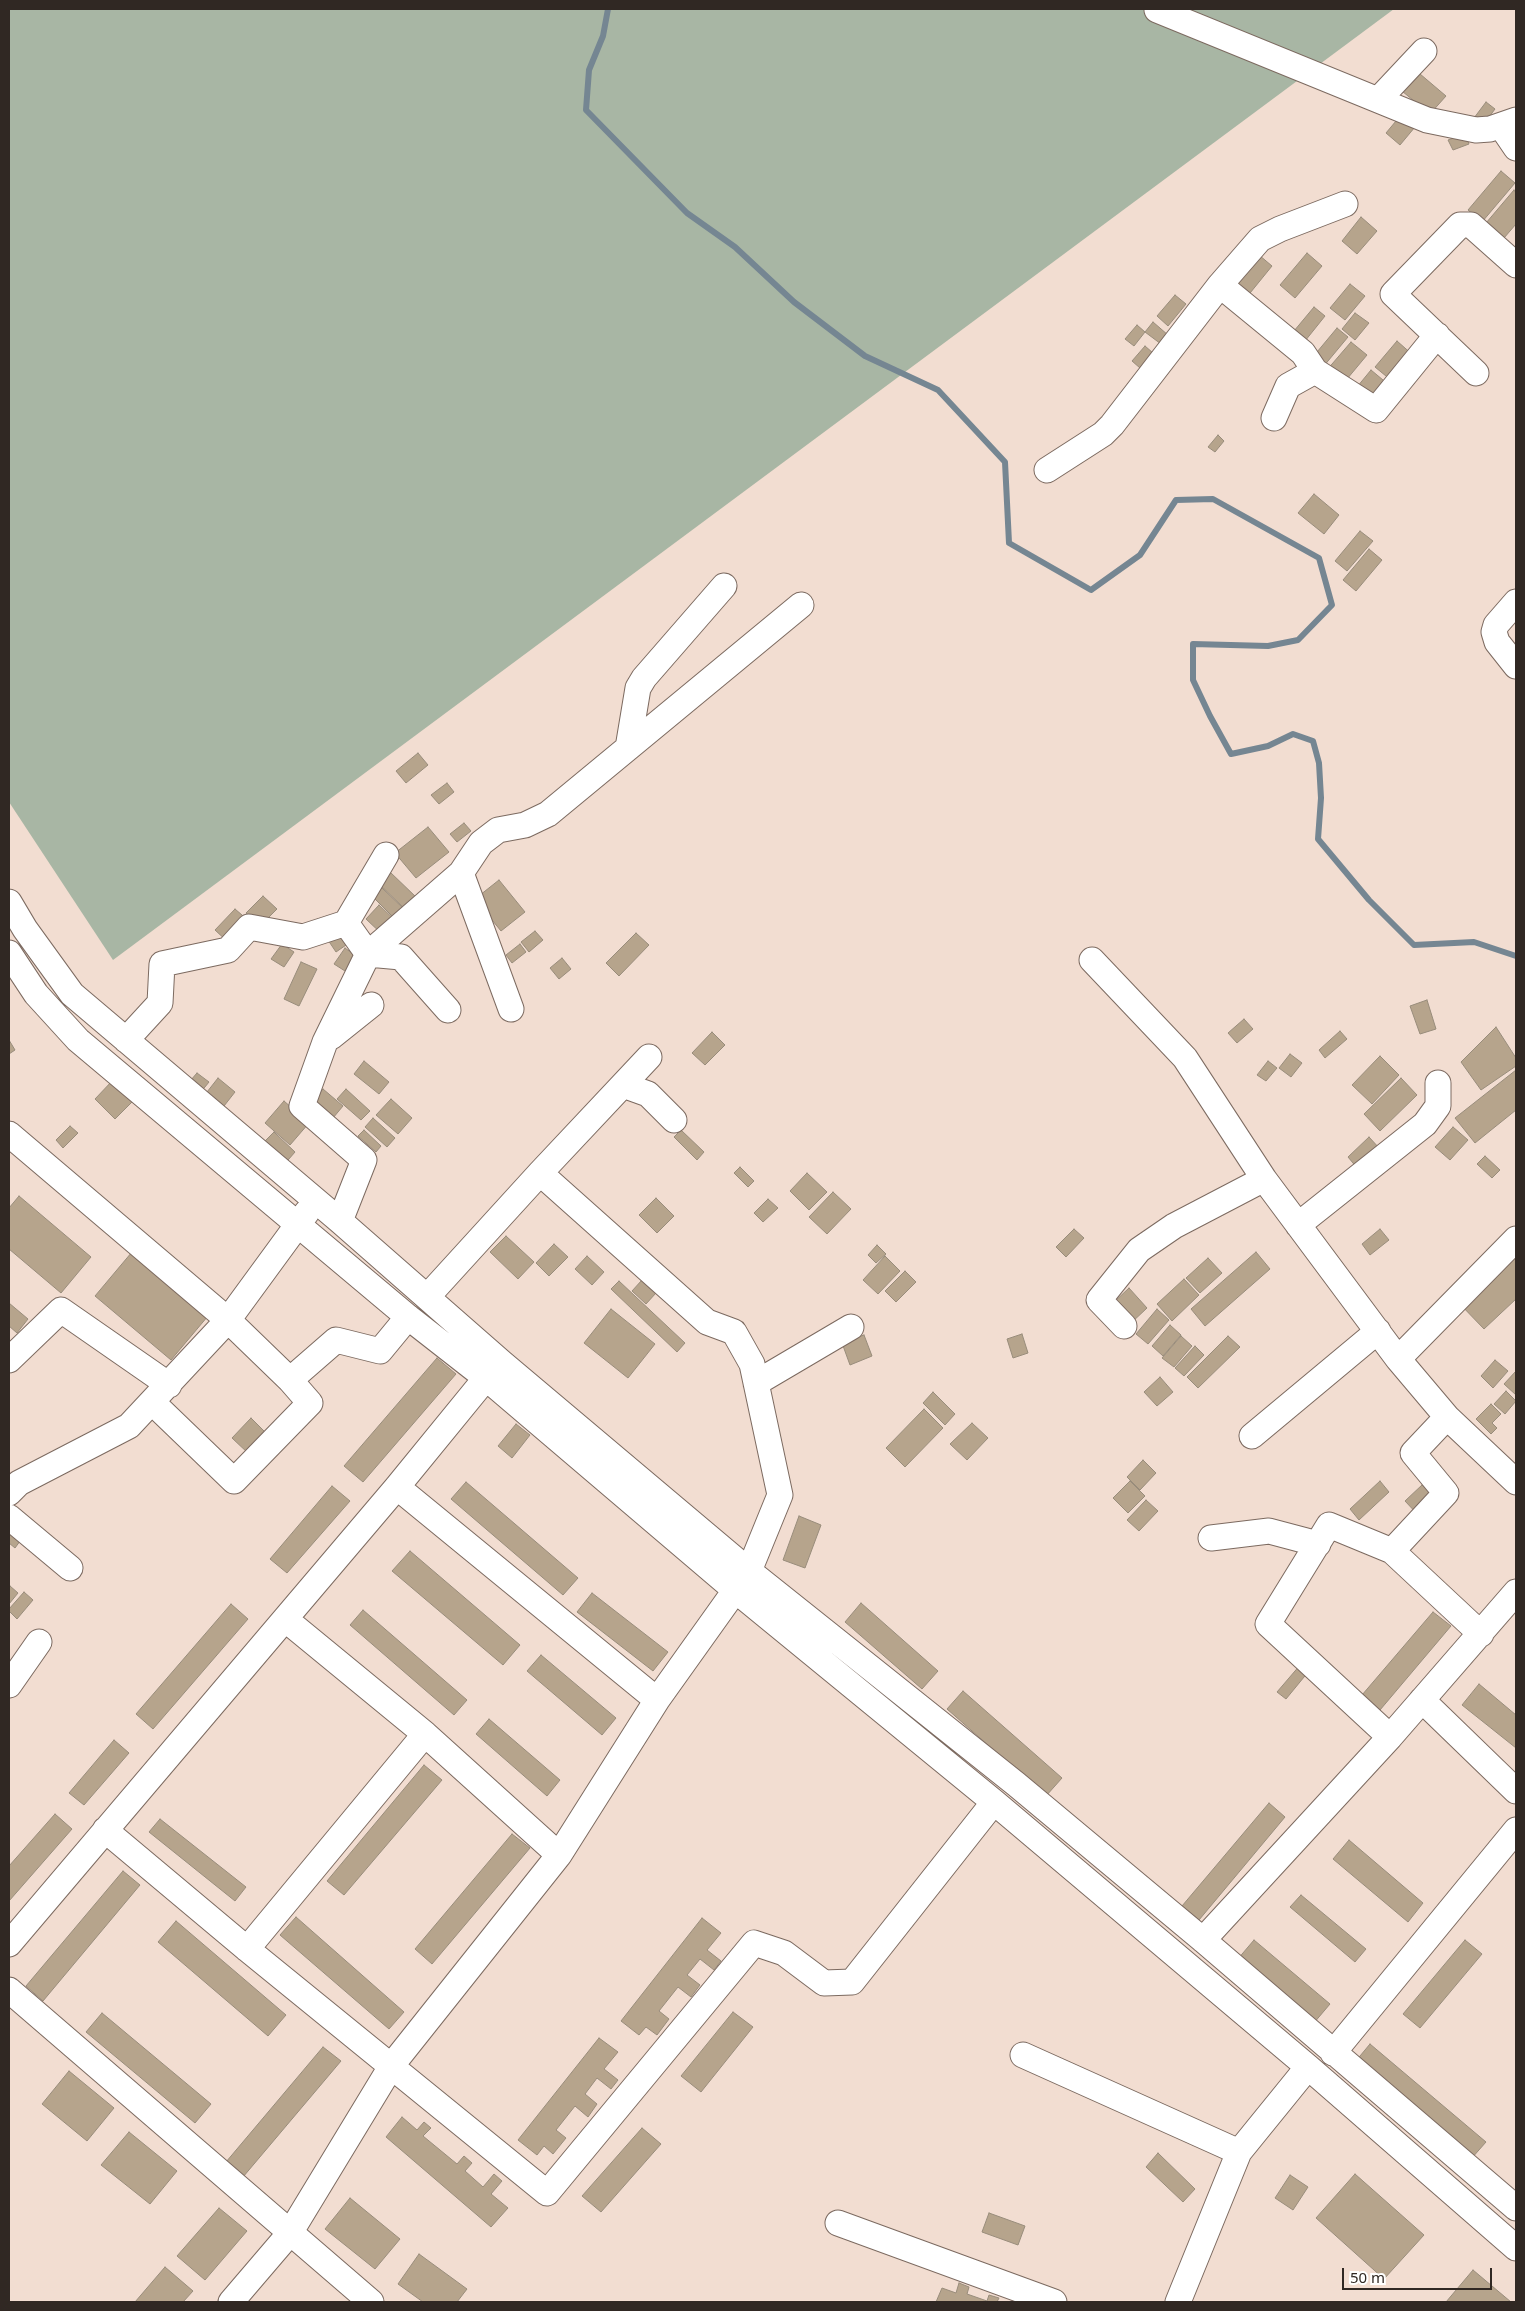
<!DOCTYPE html>
<html>
<head>
<meta charset="utf-8">
<style>
  body { margin:0 }
  #map { position:relative; width:1525px; height:2311px; overflow:hidden; background:#f2ddd1; font-family:"Noto Sans",sans-serif }
  canvas { display:block }
  .frame { position:absolute; inset:0; border:10px solid #302823; pointer-events:none }
  .scale { position:absolute; left:1342px; top:2268px; width:150px; height:22px; box-sizing:border-box; border:2px solid #302823; border-top:0; padding-left:6px; font-size:15px; line-height:18px; white-space:nowrap; color:#302823; -webkit-text-stroke:4px #fff; paint-order:stroke }
</style>
</head>
<body>
<div id="map">
<canvas width="1525" height="2311"></canvas>
<div class="frame"></div>
<div class="scale">50 m</div>
</div>
<script>
const g = document.querySelector('canvas').getContext('2d');
g.lineJoin = 'round';
function fillPath(path, color) {
  g.fillStyle = color;
  g.fill(path, 'evenodd');
}
function poly(rows) {
  const path = new Path2D();
  for (const r of rows) {
    path.moveTo(r[0], r[1]);
    for (let i = 2; i < r.length; i += 2) path.lineTo(r[i], r[i + 1]);
  }
  return path;
}
function stroke(path, color, width, dash) {
  g.strokeStyle = color;
  g.lineWidth = width;
  g.lineCap = dash ? 'butt' : 'round';
  g.setLineDash(dash || []);
  g.stroke(path);
}
const green = poly([
  [9,9,1394,9,113,960,9,802]
]);
const stream = poly([
  [608,9,603,36,589,70,586,110,687,213,735,247,794,302,865,356,938,390,1005,462,1009,543,1091,590,1140,555,1176,500,1213,499,1319,558,1332,605,1298,640,1268,646,1193,644,1193,680,1210,716,1231,754,1268,746,1293,734,1313,741,1319,763,1321,798,1318,839,1369,900,1414,945,1474,942,1516,956]
]);
const building = poly([
  [1413,68,1446,96,1430,114,1397,87,1413,68],
  [1486,102,1495,109,1483,125,1474,118,1486,102],
  [1401,115,1415,127,1400,145,1386,133,1401,115],
  [1465,134,1469,144,1453,150,1448,140,1465,134],
  [1501,171,1515,183,1482,222,1468,210,1501,171],
  [1514,190,1516,193,1516,224,1504,238,1486,223,1514,190],
  [1361,217,1377,231,1357,254,1342,241,1361,217],
  [1307,253,1322,266,1295,298,1280,285,1307,253],
  [1259,255,1272,266,1246,298,1233,287,1259,255],
  [1350,284,1365,296,1345,320,1330,308,1350,284],
  [1175,295,1186,304,1168,326,1157,316,1175,295],
  [1314,307,1325,316,1301,346,1289,337,1314,307],
  [1355,313,1369,323,1355,340,1342,329,1355,313],
  [1153,322,1168,335,1161,344,1145,332,1153,322],
  [1137,325,1145,332,1134,346,1125,339,1137,325],
  [1337,328,1348,337,1323,367,1312,358,1337,328],
  [1397,341,1414,356,1392,381,1375,367,1397,341],
  [1351,342,1367,355,1342,385,1326,371,1351,342],
  [1145,346,1153,353,1140,368,1132,361,1145,346],
  [1371,370,1389,385,1375,401,1357,387,1371,370],
  [1218,435,1224,441,1215,452,1208,447,1218,435],
  [1314,494,1339,515,1324,534,1298,513,1314,494],
  [1360,531,1373,541,1347,571,1335,561,1360,531],
  [1369,549,1382,560,1356,591,1343,580,1369,549],
  [418,753,428,765,406,783,396,771,418,753],
  [447,783,454,792,439,804,431,795,447,783],
  [464,823,471,831,457,842,450,834,464,823],
  [428,827,449,852,416,878,395,853,428,827],
  [390,872,416,897,405,909,379,884,390,872],
  [499,880,525,912,501,931,475,899,499,880],
  [382,888,403,908,394,918,373,897,382,888],
  [263,896,277,909,260,926,246,913,263,896],
  [379,905,397,922,384,936,366,919,379,905],
  [235,909,249,921,229,943,215,930,235,909],
  [341,931,349,943,336,952,328,940,341,931],
  [535,931,543,940,529,952,521,942,535,931],
  [636,933,649,945,619,976,606,963,636,933],
  [282,944,294,952,284,967,271,959,282,944],
  [520,944,526,952,512,963,506,955,520,944],
  [345,948,356,956,345,971,334,964,345,948],
  [562,958,571,969,559,979,550,968,562,958],
  [301,962,317,969,299,1006,284,999,301,962],
  [1427,1000,1436,1029,1420,1034,1410,1006,1427,1000],
  [1244,1019,1253,1029,1237,1043,1228,1033,1244,1019],
  [1496,1027,1516,1058,1516,1066,1481,1090,1461,1062,1496,1027],
  [1340,1031,1347,1039,1325,1058,1319,1050,1340,1031],
  [712,1032,725,1045,705,1065,692,1053,712,1032],
  [9,1040,15,1050,9,1054,9,1040],
  [1290,1054,1302,1063,1291,1077,1279,1068,1290,1054],
  [1380,1056,1399,1075,1372,1104,1352,1085,1380,1056],
  [364,1061,389,1082,379,1094,354,1074,364,1061],
  [1268,1061,1277,1068,1266,1081,1257,1075,1268,1061],
  [1516,1070,1516,1110,1475,1143,1455,1118,1516,1070],
  [197,1073,209,1082,196,1098,184,1088,197,1073],
  [218,1078,235,1092,224,1106,207,1092,218,1078],
  [1401,1078,1417,1095,1380,1131,1364,1114,1401,1078],
  [114,1079,135,1099,115,1119,95,1099,114,1079],
  [323,1089,343,1106,328,1124,308,1107,323,1089],
  [346,1089,370,1111,361,1120,337,1099,346,1089],
  [391,1099,412,1118,398,1134,376,1115,391,1099],
  [284,1101,309,1123,290,1145,265,1123,284,1101],
  [373,1118,395,1138,387,1147,365,1127,373,1118],
  [70,1126,78,1133,63,1148,56,1140,70,1126],
  [1453,1127,1468,1140,1450,1160,1435,1147,1453,1127],
  [364,1130,381,1146,376,1152,358,1136,364,1130],
  [681,1130,704,1152,697,1160,674,1137,681,1130],
  [274,1132,295,1152,282,1167,260,1146,274,1132],
  [1369,1137,1380,1149,1358,1169,1348,1157,1369,1137],
  [1485,1156,1500,1170,1492,1178,1477,1164,1485,1156],
  [740,1167,754,1181,748,1187,734,1173,740,1167],
  [807,1173,827,1192,809,1210,790,1191,807,1173],
  [833,1192,851,1209,827,1234,809,1217,833,1192],
  [19,1196,91,1257,61,1293,9,1249,9,1208,19,1196],
  [656,1198,674,1216,657,1233,639,1215,656,1198],
  [768,1199,778,1208,763,1222,754,1213,768,1199],
  [1074,1229,1084,1238,1066,1257,1056,1247,1074,1229],
  [1380,1229,1389,1240,1370,1255,1362,1244,1380,1229],
  [506,1236,534,1262,518,1279,490,1252,506,1236],
  [554,1244,568,1257,549,1276,536,1263,554,1244],
  [877,1245,886,1254,876,1263,868,1255,877,1245],
  [1516,1248,1516,1299,1484,1329,1458,1302,1516,1248],
  [132,1252,208,1316,171,1360,95,1296,132,1252],
  [1256,1252,1270,1269,1205,1326,1191,1309,1256,1252],
  [587,1256,604,1272,592,1285,575,1269,587,1256],
  [885,1256,900,1271,878,1294,863,1280,885,1256],
  [1208,1258,1222,1273,1200,1293,1186,1278,1208,1258],
  [905,1271,916,1282,896,1302,885,1291,905,1271],
  [1184,1279,1199,1295,1172,1321,1157,1304,1184,1279],
  [642,1280,656,1293,646,1304,632,1291,642,1280],
  [619,1281,685,1343,677,1352,611,1289,619,1281],
  [1129,1288,1147,1308,1130,1324,1112,1304,1129,1288],
  [9,1303,28,1319,17,1333,9,1326,9,1303],
  [611,1309,655,1344,628,1378,584,1343,611,1309],
  [1157,1309,1169,1320,1148,1344,1136,1334,1157,1309],
  [1170,1325,1181,1335,1163,1356,1152,1346,1170,1325],
  [1022,1334,1028,1353,1013,1358,1007,1339,1022,1334],
  [864,1335,872,1356,850,1365,842,1343,864,1335],
  [1181,1336,1192,1346,1174,1367,1162,1358,1181,1336],
  [1228,1336,1240,1347,1198,1388,1187,1377,1228,1336],
  [1195,1346,1204,1355,1184,1376,1175,1368,1195,1346],
  [437,1358,456,1374,363,1482,344,1466,437,1358],
  [1495,1360,1508,1371,1493,1388,1481,1376,1495,1360],
  [1516,1371,1516,1395,1504,1384,1516,1371],
  [1160,1377,1173,1392,1157,1406,1144,1392,1160,1377],
  [1506,1391,1516,1401,1505,1414,1494,1404,1506,1391],
  [933,1392,955,1414,945,1425,923,1403,933,1392],
  [1491,1404,1501,1414,1492,1423,1497,1428,1491,1434,1476,1419,1491,1404],
  [924,1409,943,1428,905,1467,886,1448,924,1409],
  [251,1418,267,1434,249,1454,232,1438,251,1418],
  [972,1423,988,1438,967,1460,950,1444,972,1423],
  [516,1424,530,1435,512,1458,498,1446,516,1424],
  [1143,1460,1156,1473,1140,1490,1127,1477,1143,1460],
  [1130,1481,1145,1496,1128,1513,1113,1498,1130,1481],
  [1380,1481,1389,1492,1359,1520,1350,1509,1380,1481],
  [466,1482,578,1578,563,1595,451,1499,466,1482],
  [1422,1485,1437,1501,1420,1517,1405,1501,1422,1485],
  [332,1486,350,1501,287,1573,270,1559,332,1486],
  [1146,1500,1158,1511,1139,1531,1127,1520,1146,1500],
  [799,1516,821,1525,805,1568,783,1560,799,1516],
  [9,1526,23,1537,15,1548,9,1543,9,1526],
  [410,1551,520,1645,503,1665,392,1571,410,1551],
  [10,1586,18,1593,9,1604,9,1588,10,1586],
  [24,1592,33,1600,17,1619,9,1611,9,1609,24,1592],
  [592,1593,668,1652,653,1671,577,1612,592,1593],
  [861,1603,938,1671,922,1689,845,1622,861,1603],
  [231,1604,248,1619,153,1729,136,1714,231,1604],
  [363,1610,467,1700,454,1715,350,1625,363,1610],
  [1433,1612,1451,1626,1380,1710,1362,1695,1433,1612],
  [541,1655,616,1718,602,1735,527,1671,541,1655],
  [1301,1664,1309,1671,1286,1699,1277,1692,1301,1664],
  [1479,1684,1516,1715,1516,1748,1462,1705,1479,1684],
  [963,1691,1062,1778,1046,1796,947,1709,963,1691],
  [489,1719,560,1780,547,1796,476,1734,489,1719],
  [114,1740,129,1753,84,1805,69,1793,114,1740],
  [424,1765,442,1780,344,1895,327,1881,424,1765],
  [1269,1803,1285,1817,1199,1920,1182,1906,1269,1803],
  [55,1814,72,1829,9,1901,9,1866,55,1814],
  [160,1819,246,1887,235,1901,149,1832,160,1819],
  [512,1834,530,1848,432,1964,415,1949,512,1834],
  [1349,1840,1423,1903,1408,1922,1333,1859,1349,1840],
  [123,1871,140,1885,43,2001,26,1986,123,1871],
  [1301,1895,1366,1949,1355,1962,1290,1907,1301,1895],
  [296,1917,404,2012,389,2029,280,1935,296,1917],
  [702,1918,721,1933,707,1950,721,1961,714,1970,700,1959,687,1975,700,1985,691,1997,678,1987,659,2011,669,2019,657,2035,646,2027,639,2035,621,2021,702,1918],
  [176,1921,286,2015,268,2036,158,1942,176,1921],
  [1254,1940,1330,2004,1313,2024,1237,1960,1254,1940],
  [1465,1940,1482,1954,1420,2028,1403,2014,1465,1940],
  [733,2012,753,2027,701,2092,681,2076,733,2012],
  [102,2013,211,2104,195,2123,86,2032,102,2013],
  [599,2038,618,2052,604,2069,618,2080,611,2089,597,2078,585,2094,597,2104,588,2117,575,2106,556,2130,566,2138,553,2154,544,2146,537,2155,518,2140,599,2038],
  [1370,2044,1486,2142,1471,2159,1355,2062,1370,2044],
  [323,2047,341,2061,243,2177,226,2162,323,2047],
  [69,2071,114,2108,87,2141,42,2104,69,2071],
  [402,2117,417,2130,424,2122,431,2128,423,2136,457,2164,464,2156,472,2163,465,2171,483,2187,494,2174,502,2181,491,2194,508,2208,491,2227,386,2137,402,2117],
  [642,2128,661,2144,601,2212,582,2196,642,2128],
  [129,2132,177,2171,150,2204,101,2165,129,2132],
  [1158,2153,1195,2189,1183,2202,1146,2167,1158,2153],
  [1355,2174,1424,2235,1384,2279,1316,2218,1355,2174],
  [1290,2175,1308,2187,1293,2210,1275,2198,1290,2175],
  [350,2198,400,2239,375,2269,325,2229,350,2198],
  [219,2208,247,2231,205,2280,177,2256,219,2208],
  [989,2213,1025,2226,1018,2245,982,2232,989,2213],
  [419,2254,467,2289,457,2302,423,2302,398,2284,419,2254],
  [165,2267,193,2291,183,2302,135,2302,165,2267],
  [1473,2270,1511,2302,1446,2302,1473,2270],
  [959,2283,969,2287,967,2294,987,2301,989,2295,999,2298,997,2302,936,2302,942,2288,956,2293,959,2283]
]);
const minor = poly([
  [1157,10,1427,120,1476,130,1490,129,1516,120],
  [1378,100,1424,51],
  [1501,126,1516,148],
  [1345,204,1280,229,1260,239,1220,285,1303,353,1315,371,1376,410,1437,335],
  [1476,373,1393,294,1460,225,1471,225,1516,265],
  [1274,418,1288,386,1315,371],
  [1047,470,1103,434,1112,425,1220,285],
  [1516,602,1496,625,1494,632,1497,642,1516,666],
  [628,748,638,688,644,678,724,586],
  [461,873,511,1009],
  [9,902,25,929,72,994,340,1221,502,1363,749,1571,1016,1784,1203,1940,1516,2208],
  [346,923,368,954,401,957,448,1010],
  [9,953,36,994,78,1040,408,1317,486,1378,735,1590,994,1802,1308,2067,1516,2248],
  [1092,960,1185,1058,1264,1179],
  [331,1037,371,1005],
  [126,1040,160,1003,162,964,228,950,249,927,303,937,346,923,386,855],
  [623,1085,648,1094,674,1120],
  [9,1134,228,1320,290,1380,310,1403,234,1481,152,1402],
  [340,1221,364,1160,302,1106,325,1042,368,954,461,873,481,843,498,830,525,825,548,814,801,605],
  [1298,1225,1425,1124,1438,1106,1438,1083],
  [427,1297,540,1173,649,1057],
  [1124,1326,1099,1300,1139,1250,1174,1226,1264,1179,1398,1359,1447,1417,1516,1482],
  [1398,1359,1516,1239],
  [9,1360,61,1310,169,1385],
  [290,1380,336,1340,380,1351,408,1317],
  [756,1383,851,1327],
  [1252,1436,1378,1331],
  [397,1487,657,1700],
  [9,1493,19,1483,129,1426,228,1320,307,1212],
  [9,1517,70,1568],
  [1211,1538,1269,1531,1318,1544],
  [1392,1551,1446,1493,1413,1453,1447,1417],
  [285,1619,425,1734,559,1855],
  [9,1685,39,1642],
  [1422,1700,1516,1791],
  [1390,1737,1268,1624,1329,1525,1392,1551,1481,1634],
  [105,1830,247,1949,547,2193,754,1943,784,1953,824,1983,852,1982,994,1802],
  [1203,1940,1390,1737,1516,1592],
  [9,1944,397,1487,486,1378],
  [247,1949,425,1734],
  [9,1990,371,2302],
  [1333,2053,1516,1830],
  [1023,2055,1239,2152],
  [838,2223,1054,2302],
  [231,2302,290,2233,392,2065,559,1855,657,1700,749,1571,780,1495,752,1364,734,1332,707,1322,540,1173],
  [1178,2302,1239,2152,1308,2067]
]);
fillPath(green, '#a8b6a4');
stroke(stream, '#758692', 6);
fillPath(building, '#b6a48c');
stroke(building, '#988c7b', 1);
stroke(minor, '#7c6a60', 27);
stroke(minor, '#fff', 25);
</script>
</body>
</html>
